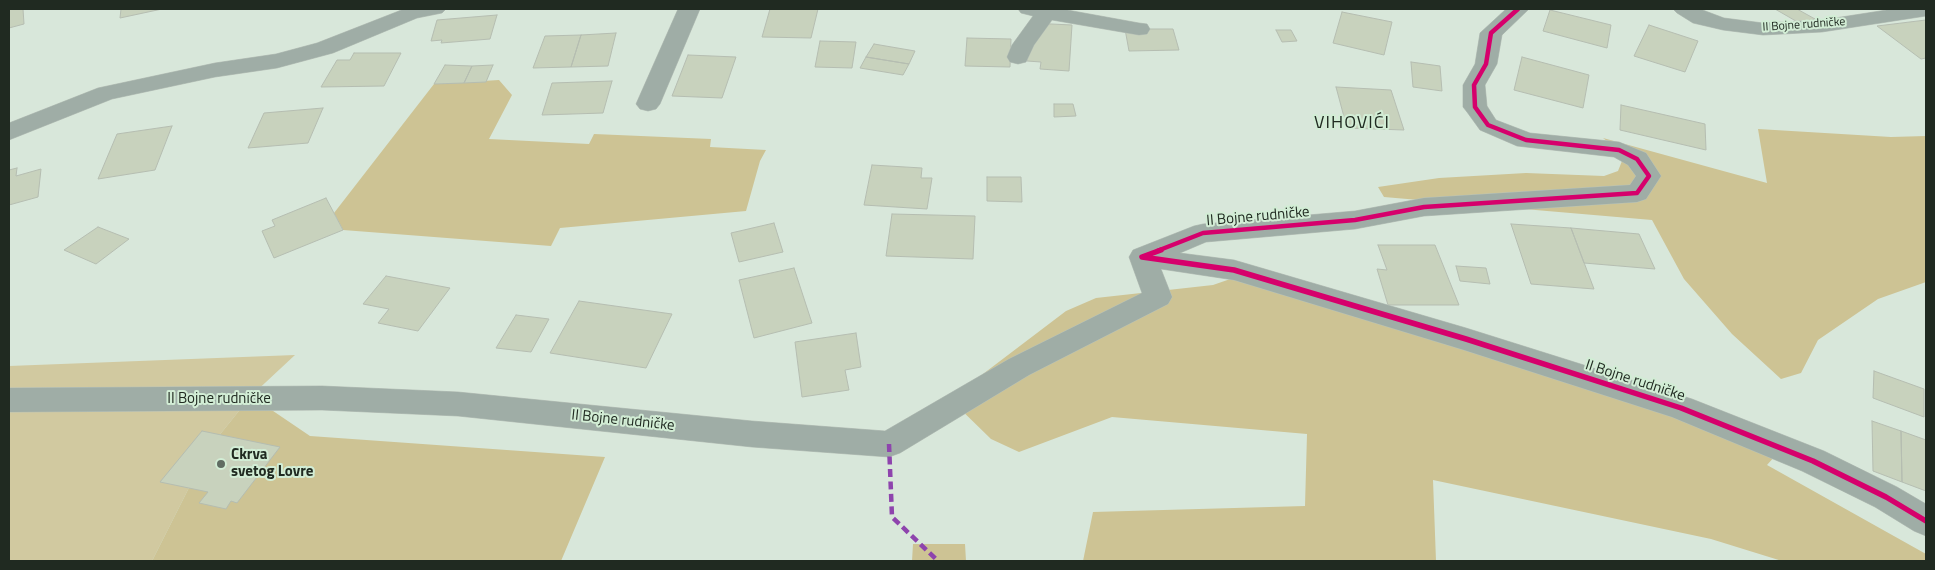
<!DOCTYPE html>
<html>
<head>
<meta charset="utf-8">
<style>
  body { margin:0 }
  #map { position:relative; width:1935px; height:570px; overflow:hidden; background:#d8e7da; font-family:"Titillium Web",sans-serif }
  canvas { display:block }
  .frame { position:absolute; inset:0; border:10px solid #202a21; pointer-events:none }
</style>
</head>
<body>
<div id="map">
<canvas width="1935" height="570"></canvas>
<div class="frame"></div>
</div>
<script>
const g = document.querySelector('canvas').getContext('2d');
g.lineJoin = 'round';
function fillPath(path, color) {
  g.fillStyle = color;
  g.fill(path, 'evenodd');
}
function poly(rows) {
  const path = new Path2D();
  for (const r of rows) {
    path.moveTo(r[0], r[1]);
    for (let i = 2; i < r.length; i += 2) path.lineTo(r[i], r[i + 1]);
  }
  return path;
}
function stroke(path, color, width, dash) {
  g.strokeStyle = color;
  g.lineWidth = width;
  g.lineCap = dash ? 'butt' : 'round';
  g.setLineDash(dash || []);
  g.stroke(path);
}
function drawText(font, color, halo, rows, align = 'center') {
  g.font = font + ' "Titillium Web",sans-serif';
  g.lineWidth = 4;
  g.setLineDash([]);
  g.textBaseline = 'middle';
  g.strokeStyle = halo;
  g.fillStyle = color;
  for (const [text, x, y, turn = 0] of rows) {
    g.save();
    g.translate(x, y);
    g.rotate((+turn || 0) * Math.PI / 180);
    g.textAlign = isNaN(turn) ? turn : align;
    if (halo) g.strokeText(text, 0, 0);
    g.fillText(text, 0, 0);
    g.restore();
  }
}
const green = poly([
  [295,355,251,396,209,448,152,561,9,561,9,366]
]);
const forest = poly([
  [499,80,512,95,489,139,589,144,594,134,711,139,710,147,766,150,760,161,746,211,560,228,551,246,343,230,334,213,434,84],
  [1758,129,1891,137,1926,136,1926,282,1878,299,1818,340,1801,373,1781,379,1732,334,1684,279,1652,220,1384,197,1378,187,1439,178,1526,173,1604,176,1618,171,1622,161,1619,150,1603,138,1767,183],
  [1262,268,1784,446,1767,465,1926,554,1926,561,1782,561,1711,539,1433,480,1436,561,1083,561,1093,512,1305,506,1307,434,1112,417,1019,452,991,439,950,399,1066,311,1096,298,1213,285],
  [251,396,310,436,605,457,561,561,152,561,209,448],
  [913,544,965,544,966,561,912,561]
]);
const building = poly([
  [9,9,23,9,24,24,9,28,9,9],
  [121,9,162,9,120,18,121,9],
  [770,9,818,9,811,38,762,37,770,9],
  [1775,9,1797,9,1815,19,1801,24,1775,9],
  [1550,10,1611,25,1607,48,1543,31,1550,10],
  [1342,12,1392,22,1384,55,1333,43,1342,12],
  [497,15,490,39,441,43,442,40,431,41,437,20,497,15],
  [1926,20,1926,58,1921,59,1877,26,1926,20],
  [1031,23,1072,25,1069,71,1040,69,1041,62,1027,61,1031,23],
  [1649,25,1698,41,1685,72,1634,56,1649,25],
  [1125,29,1173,29,1179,50,1129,51,1125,29],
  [1276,30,1291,30,1297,41,1282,42,1276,30],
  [616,33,608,66,571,67,581,35,616,33],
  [581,35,571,67,533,68,545,36,581,35],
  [967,38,1011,39,1010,67,965,66,967,38],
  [820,41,856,42,852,68,815,67,820,41],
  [874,44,915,51,909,64,866,57,874,44],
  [354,53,401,53,384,86,321,87,337,60,350,60,354,53],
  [688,55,736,57,722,98,672,96,688,55],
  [866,57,909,64,903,75,860,68,866,57],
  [1522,57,1589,75,1583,108,1514,90,1522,57],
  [1411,62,1440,66,1442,91,1413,87,1411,62],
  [445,65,472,66,464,83,434,84,445,65],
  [493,65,486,82,464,83,472,66,493,65],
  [612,81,603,113,542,115,552,83,612,81],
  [1336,87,1391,90,1404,130,1347,128,1336,87],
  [1054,104,1073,104,1076,116,1054,117,1054,104],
  [1621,105,1705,124,1706,150,1620,130,1621,105],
  [323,108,308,143,248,148,264,113,323,108],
  [172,126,155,170,98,179,117,134,172,126],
  [872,165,922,168,921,178,932,178,927,209,864,205,872,165],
  [17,168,16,176,41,169,38,197,9,205,9,170,17,168],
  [987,177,1021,177,1022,202,987,201,987,177],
  [326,198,343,230,274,258,262,231,275,226,272,220,326,198],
  [892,214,975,216,973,259,886,256,892,214],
  [774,223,783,252,739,262,731,233,774,223],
  [1511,224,1571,228,1594,289,1531,284,1511,224],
  [98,227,129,239,96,264,64,250,98,227],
  [1571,228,1639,234,1655,269,1584,263,1571,228],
  [1378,245,1435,245,1459,305,1388,305,1377,269,1387,270,1378,245],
  [1456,266,1486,268,1490,284,1460,281,1456,266],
  [794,268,812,323,754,338,739,280,794,268],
  [386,276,450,288,418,331,378,323,389,309,363,304,386,276],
  [579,301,672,314,646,368,550,353,579,301],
  [516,315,549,319,531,352,496,348,516,315],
  [856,333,861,367,845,370,849,390,802,397,795,342,856,333],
  [1874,371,1924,389,1924,417,1873,398,1874,371],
  [1872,421,1901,431,1902,482,1873,471,1872,421],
  [202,431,280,447,237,503,231,501,226,509,199,503,208,492,160,482,202,431],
  [1901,431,1926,440,1926,491,1902,482,1901,431]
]);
const minor = poly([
  [404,9,446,9,442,13,417,18,333,53,277,68,215,77,112,99,9,140,9,123,98,88,215,63,276,54,317,43,404,9],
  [678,9,700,9,660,104,656,109,648,111,640,109,636,104,678,9],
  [1018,9,1062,9,1139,23,1147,24,1150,29,1147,34,1139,35,1052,20,1034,45,1026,62,1018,64,1010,62,1007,57,1012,45,1033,16,1021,13,1018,9],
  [1506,9,1529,9,1502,35,1497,64,1485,85,1487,106,1496,120,1530,133,1619,142,1646,153,1661,176,1646,199,1637,202,1424,216,1355,229,1206,242,1180,253,1234,260,1466,328,1692,399,1824,451,1897,487,1926,504,1926,536,1914,531,1875,507,1802,471,1672,417,1464,350,1234,280,1161,269,1172,297,1168,304,1029,375,900,453,889,457,752,447,458,416,322,410,9,412,9,388,322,386,458,392,752,421,885,431,1009,359,1142,293,1129,257,1133,250,1194,226,1203,224,1355,211,1424,198,1630,185,1636,176,1628,165,1614,157,1517,146,1480,130,1467,112,1463,107,1463,85,1475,64,1480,33,1506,9],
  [1673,9,1700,9,1724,18,1763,23,1822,20,1893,9,1926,9,1926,16,1822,32,1763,35,1723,30,1693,23,1677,13,1673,9]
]);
const quiet = poly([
  [889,444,892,517,938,561]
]);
const cyclewayFar1 = poly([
  [1157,251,1203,233,1355,220,1424,207,1637,193,1649,176,1637,159,1619,150,1526,140,1488,125,1475,107,1474,85,1486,64,1491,33,1518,9]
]);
const cycleway = poly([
  [1161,250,1142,257,1234,270,1466,339,1681,408,1813,461,1886,497,1926,521]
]);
const markers = [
  [221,464,5,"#606c62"]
];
const farStreetnames = [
  ["II Bojne rudničke",1804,25,-4]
];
const streetNames = [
  ["II Bojne rudničke",1258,217,-5],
  ["II Bojne rudničke",1635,381,18],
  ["II Bojne rudničke",219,399],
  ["II Bojne rudničke",623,421,6]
];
const poiNames = [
  ["Ckrva",231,455],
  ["svetog Lovre",231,472]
];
const quarterNames = [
  ["VIHOVIĆI",1352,124]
];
fillPath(green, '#d1c9a0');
fillPath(forest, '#cdc394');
fillPath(building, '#c8d2bd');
stroke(building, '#b5bdb1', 1);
stroke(minor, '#b9c3ba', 1);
fillPath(minor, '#9fada6');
stroke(quiet, '#8e44ad', 4.5, [8, 4.5]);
stroke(cyclewayFar1, '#d6006c', 4.5);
stroke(cycleway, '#d6006c', 5.5);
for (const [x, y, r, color] of markers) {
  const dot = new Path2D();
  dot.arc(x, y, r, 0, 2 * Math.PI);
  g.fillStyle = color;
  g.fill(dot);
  stroke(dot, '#d2edd5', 2);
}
drawText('12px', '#202a21', '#d2edd5', farStreetnames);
drawText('15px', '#202a21', '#d2edd5', streetNames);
drawText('bold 15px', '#202a21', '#d2edd5', poiNames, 'left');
g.letterSpacing = '1px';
drawText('18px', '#202a21', '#d2edd5', quarterNames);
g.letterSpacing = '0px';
</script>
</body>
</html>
